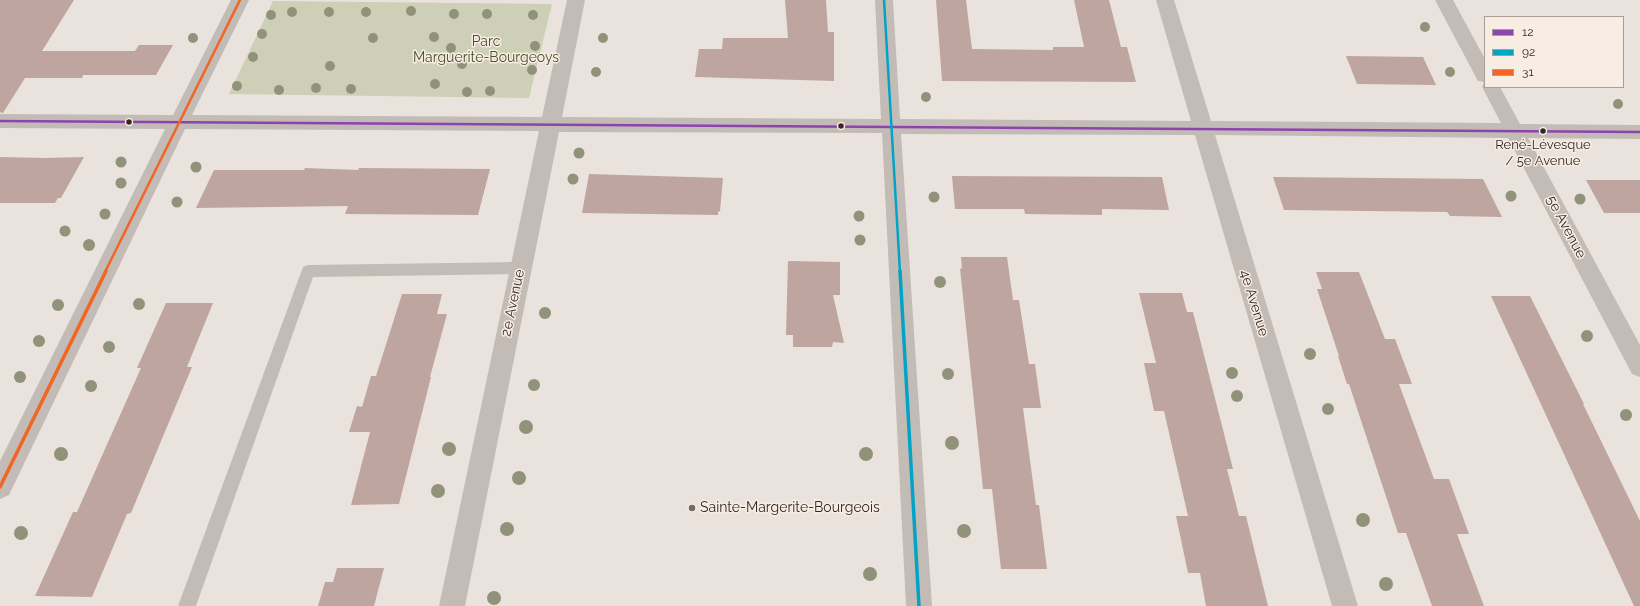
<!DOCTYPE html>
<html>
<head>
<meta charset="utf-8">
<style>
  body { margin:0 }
  #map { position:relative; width:1640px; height:606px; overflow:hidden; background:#eae3dd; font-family:Raleway,sans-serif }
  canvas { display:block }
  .legend { position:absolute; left:1484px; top:16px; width:140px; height:72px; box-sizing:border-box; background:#f8ede3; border:1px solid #a99e97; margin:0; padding:5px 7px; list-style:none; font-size:12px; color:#332825 }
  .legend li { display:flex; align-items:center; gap:8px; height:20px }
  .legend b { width:20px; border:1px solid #a99e97 }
</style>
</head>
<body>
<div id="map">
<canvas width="1640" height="606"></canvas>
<ul class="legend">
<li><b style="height:5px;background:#8e44ad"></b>12</li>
<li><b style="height:5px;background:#03a3c6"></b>92</li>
<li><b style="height:5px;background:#f26522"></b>31</li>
</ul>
</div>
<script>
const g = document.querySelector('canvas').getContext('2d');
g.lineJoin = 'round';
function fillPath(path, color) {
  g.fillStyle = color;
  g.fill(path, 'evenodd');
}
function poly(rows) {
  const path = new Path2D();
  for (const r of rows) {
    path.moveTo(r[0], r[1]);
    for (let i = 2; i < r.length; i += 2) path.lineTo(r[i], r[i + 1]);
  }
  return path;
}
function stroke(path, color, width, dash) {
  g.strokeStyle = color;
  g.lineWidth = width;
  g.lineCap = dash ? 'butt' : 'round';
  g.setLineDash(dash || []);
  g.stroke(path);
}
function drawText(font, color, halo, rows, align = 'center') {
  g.font = font + ' Raleway,sans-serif';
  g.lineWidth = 3;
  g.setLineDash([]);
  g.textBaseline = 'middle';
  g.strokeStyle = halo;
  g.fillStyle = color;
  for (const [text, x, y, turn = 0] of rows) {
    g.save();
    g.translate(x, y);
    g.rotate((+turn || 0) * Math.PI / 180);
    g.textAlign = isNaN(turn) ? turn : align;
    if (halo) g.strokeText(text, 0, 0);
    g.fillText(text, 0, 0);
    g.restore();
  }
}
const green = poly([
  [273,1,552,4,529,98,229,94]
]);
const building = poly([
  [0,0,74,0,42,51,135,51,139,45,173,45,156,75,83,75,82,78,25,78,3,113,0,112],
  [785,0,826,0,828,32,834,32,834,81,695,77,699,49,722,49,723,38,788,38],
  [936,0,966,0,972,49,1053,50,1053,47,1084,47,1074,0,1109,0,1121,47,1127,47,1136,82,942,81],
  [1346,56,1423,57,1436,85,1357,84],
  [0,157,45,158,84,157,61,198,58,198,55,203,0,203],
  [305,168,358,170,359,168,490,169,478,215,345,214,348,206,196,208,214,170,304,170],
  [589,174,723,178,720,211,718,212,718,215,582,213],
  [952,176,1162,177,1169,210,1102,209,1102,215,1025,214,1024,209,955,209],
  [1273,177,1483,179,1502,217,1450,216,1447,212,1284,210],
  [1586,180,1640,180,1640,213,1604,213],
  [961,257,1007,257,1013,300,1019,300,1029,364,1035,364,1041,408,1023,408,1036,505,1039,505,1047,569,1001,569,992,489,983,489,960,268,962,269],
  [788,261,840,262,840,295,833,295,844,343,833,342,832,347,793,347,793,335,786,335],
  [1316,272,1359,272,1385,339,1395,339,1412,384,1399,384,1434,479,1449,479,1469,534,1457,534,1484,606,1432,606,1406,533,1398,533,1349,384,1347,384,1338,356,1339,356,1317,289,1322,289],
  [1139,293,1182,293,1187,312,1193,312,1233,469,1227,469,1239,516,1246,516,1268,606,1206,606,1200,573,1188,573,1176,516,1188,516,1164,411,1154,411,1144,363,1156,363],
  [402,294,442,294,437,314,447,314,430,377,431,377,399,504,351,505,370,432,349,432,357,406,362,407,371,376,376,376],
  [1491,296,1530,296,1584,404,1583,404,1640,521,1640,606,1634,606],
  [166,303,213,303,187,367,192,367,131,513,127,514,92,597,35,596,73,512,77,512,141,368,137,368],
  [337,568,384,568,374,606,318,606,325,582,333,582]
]);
const lane = poly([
  [521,262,526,264,528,268,526,272,521,274,313,277,196,606,178,606,303,267,308,265,521,262]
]);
const street = poly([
  [231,0,249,0,192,115,542,117,567,0,585,0,562,117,881,119,875,0,893,0,900,119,1191,121,1156,0,1174,0,1211,121,1501,123,1482,87,1484,82,1478,81,1435,0,1453,0,1485,59,1485,87,1500,87,1520,124,1640,125,1640,139,1528,138,1640,345,1640,377,1632,374,1508,138,1215,135,1358,606,1332,606,1195,135,901,134,932,606,906,606,882,133,559,132,465,606,439,606,539,131,185,129,9,495,0,499,0,461,165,129,0,128,0,114,173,115,231,0]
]);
const bus1 = poly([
  [0,121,1640,132]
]);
const bus2Far1 = poly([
  [884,0,900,272]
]);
const bus2 = poly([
  [900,271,919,606]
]);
const bus3Far1 = poly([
  [105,272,240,0]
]);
const bus3 = poly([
  [0,487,106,271]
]);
const trees = [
  [411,11,5],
  [292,12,5],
  [329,12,5],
  [366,12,5],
  [454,14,5],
  [487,14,5],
  [271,15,5],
  [533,15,5],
  [1425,27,5],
  [262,34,5],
  [434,37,5],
  [193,38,5],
  [373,38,5],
  [603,38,5],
  [535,46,5],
  [451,48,5],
  [253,57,5],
  [462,64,5],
  [330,66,5],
  [532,70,5],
  [596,72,5],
  [1450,72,5],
  [435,84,5],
  [237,86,5],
  [316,88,5],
  [351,89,5],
  [279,90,5],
  [490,91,5],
  [467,92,5],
  [926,97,5],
  [1618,104,5],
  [579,153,5.5],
  [121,162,5.5],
  [196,167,5.5],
  [573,179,5.5],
  [121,183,5.5],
  [1511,196,5.5],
  [934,197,5.5],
  [1580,199,5.5],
  [177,202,5.5],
  [105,214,5.5],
  [859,216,5.5],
  [65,231,5.5],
  [860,240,5.5],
  [89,245,6],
  [940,282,6],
  [139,304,6],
  [58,305,6],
  [545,313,6],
  [1587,336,6],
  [39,341,6],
  [109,347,6],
  [1310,354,6],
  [1232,373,6],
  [948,374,6],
  [20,377,6],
  [534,385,6],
  [91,386,6],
  [1237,396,6],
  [1328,409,6],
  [1626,415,6],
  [526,427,7],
  [952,443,7],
  [449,449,7],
  [61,454,7],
  [866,454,7],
  [519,478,7],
  [438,491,7],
  [1363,520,7],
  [507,529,7],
  [964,531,7],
  [21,533,7],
  [870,574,7],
  [1386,584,7],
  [494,598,7]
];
const markers = [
  [129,122,3.5,"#332825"],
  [841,126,3.5,"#332825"],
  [1543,131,3.5,"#332825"],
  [692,508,4,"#736965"]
];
const busNames = [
  ["René-Lévesque",1543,145],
  ["/ 5e Avenue",1543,161]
];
const parkNames = [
  ["Parc",486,42],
  ["Marguerite-Bourgeoys",486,58]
];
const streetNames = [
  ["5e Avenue",1566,227,62],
  ["2e Avenue",513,303,-78],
  ["4e Avenue",1254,303,73]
];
const poiNames = [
  ["Sainte-Margerite-Bourgeois",700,508]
];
fillPath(green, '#cdcfb6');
fillPath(building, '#bea59f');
fillPath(lane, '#c3bbb6');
fillPath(street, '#c3bbb6');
stroke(bus1, '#8e44ad', 2.5);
stroke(bus2Far1, '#03a3c6', 2.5);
stroke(bus2, '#03a3c6', 3.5);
stroke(bus3Far1, '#f26522', 2.5);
stroke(bus3, '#f26522', 3.5);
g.fillStyle = '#90937a';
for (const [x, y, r] of trees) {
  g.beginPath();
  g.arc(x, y, r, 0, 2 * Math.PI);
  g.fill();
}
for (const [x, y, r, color] of markers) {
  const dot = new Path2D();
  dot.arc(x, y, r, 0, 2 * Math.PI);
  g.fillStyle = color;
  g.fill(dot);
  stroke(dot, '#f8ede3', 1.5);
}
drawText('13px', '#332825', '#f8ede3', busNames);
drawText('14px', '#465129', '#f8ede3', parkNames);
drawText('14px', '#332825', '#f8ede3', streetNames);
drawText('14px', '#332825', '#f8ede3', poiNames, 'left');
</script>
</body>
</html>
